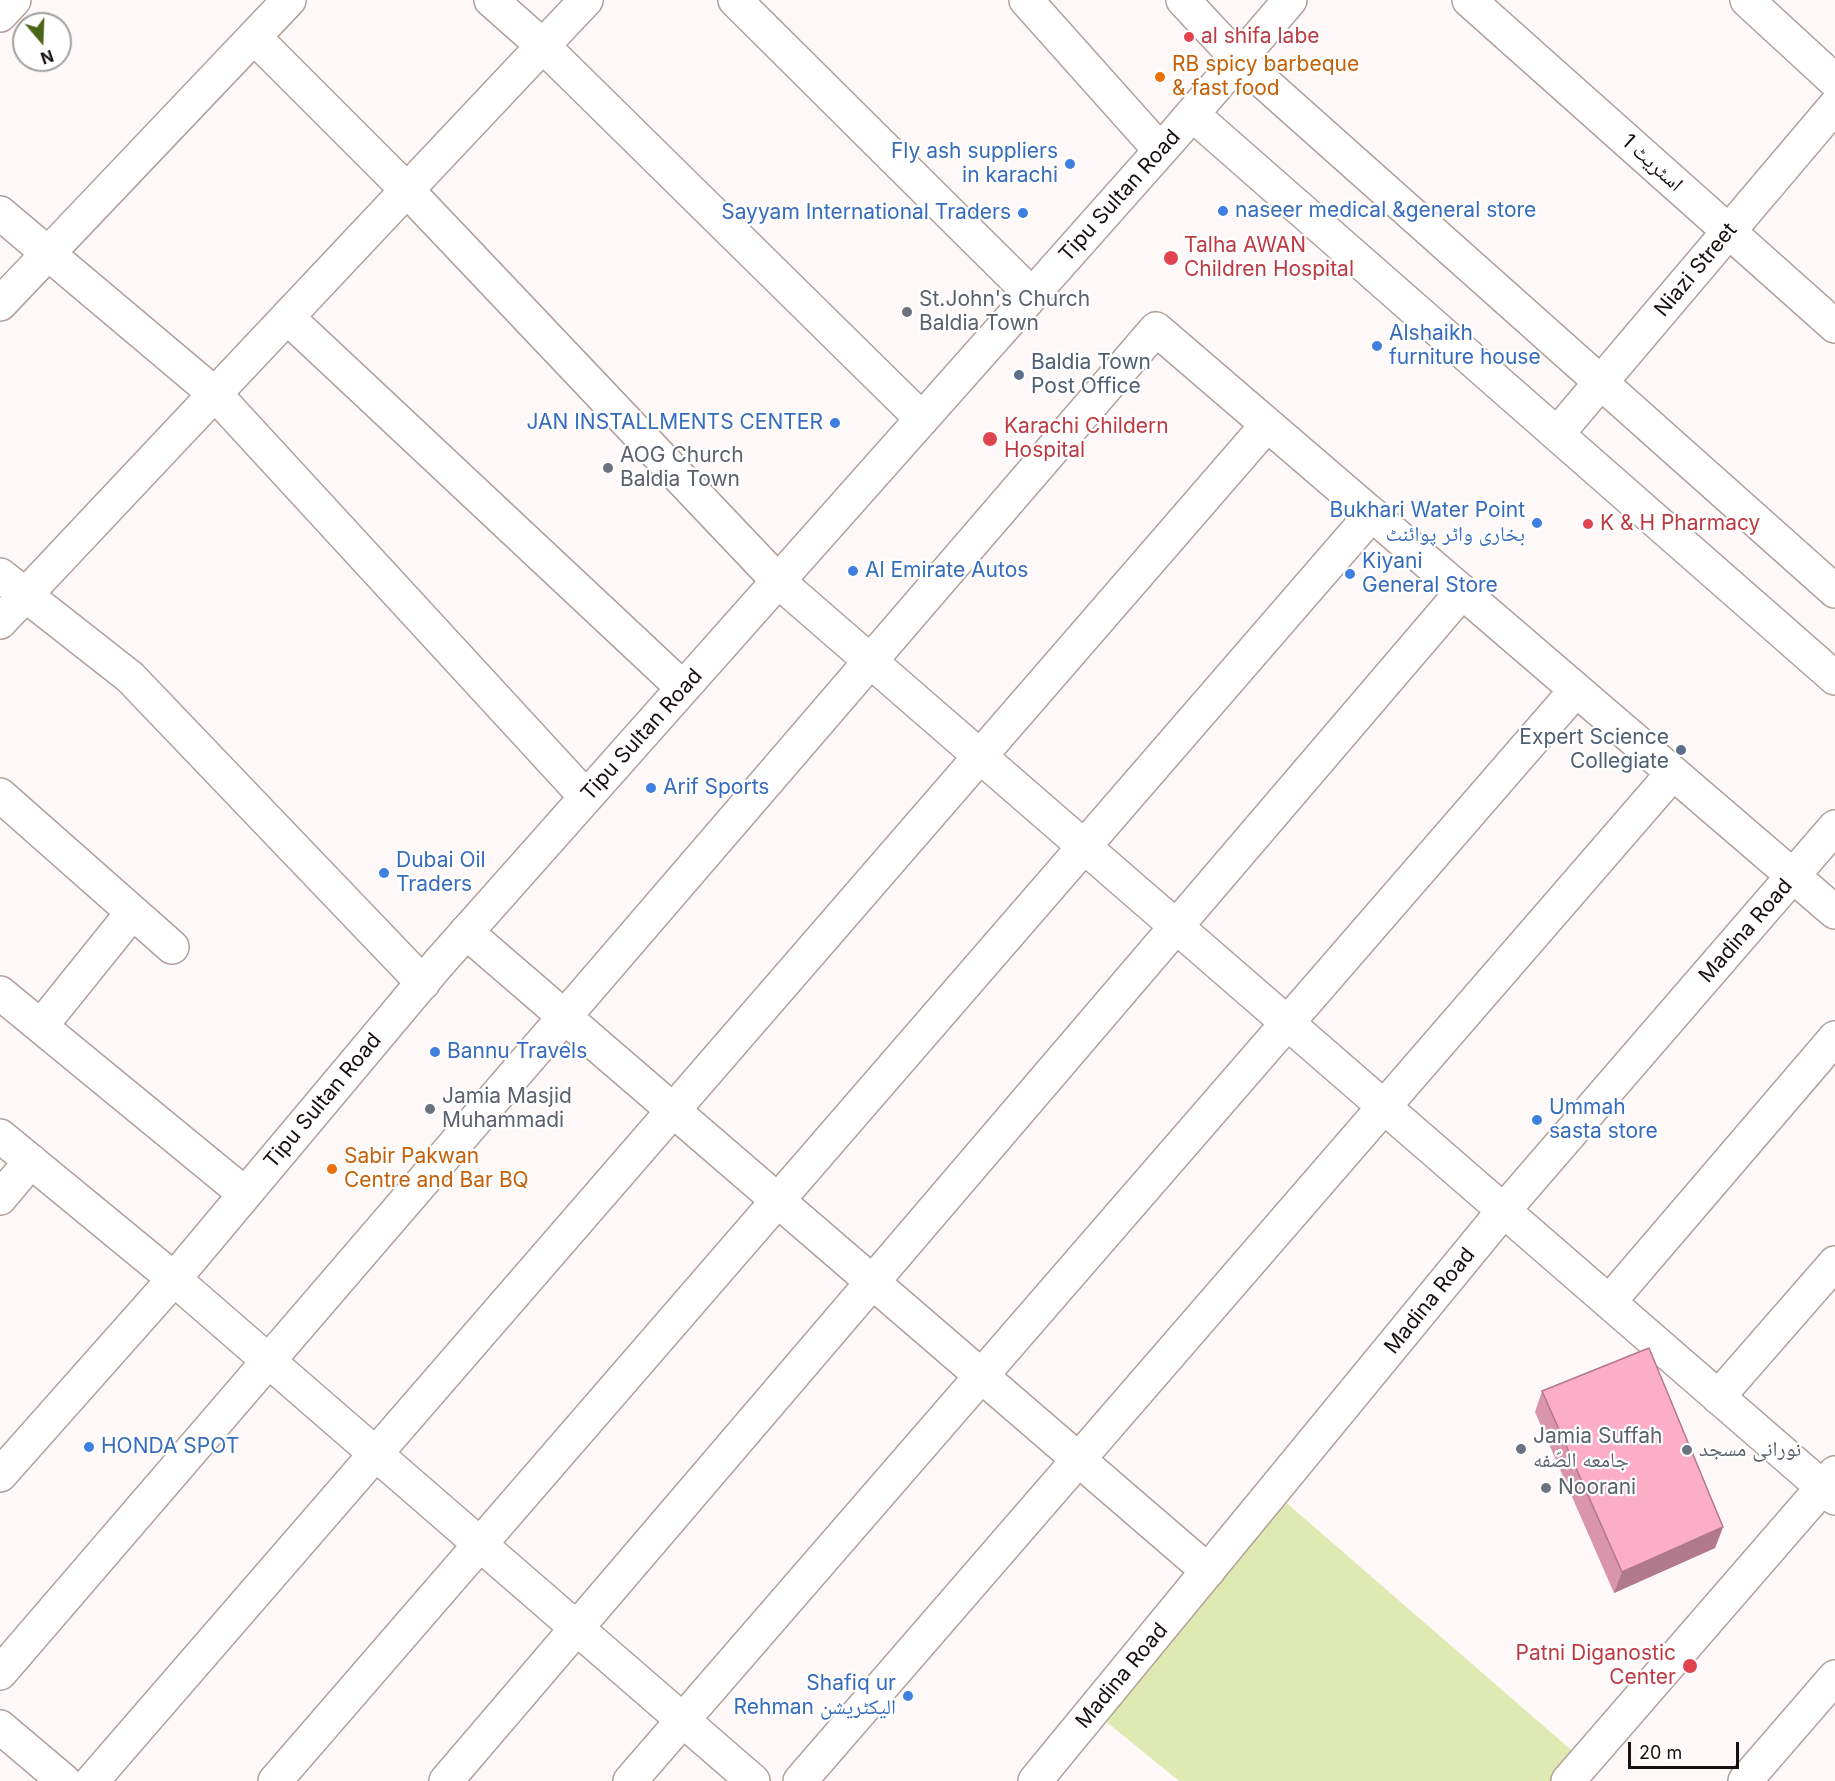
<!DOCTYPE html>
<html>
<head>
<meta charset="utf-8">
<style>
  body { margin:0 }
  #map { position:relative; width:1835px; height:1781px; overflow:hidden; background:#fef9f8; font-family:Inter,sans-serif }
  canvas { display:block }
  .north { position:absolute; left:12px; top:12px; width:60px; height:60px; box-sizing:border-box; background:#fff; border:2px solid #a29f9f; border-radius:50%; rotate:161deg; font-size:16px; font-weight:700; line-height:24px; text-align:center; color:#17100e }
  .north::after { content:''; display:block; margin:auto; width:21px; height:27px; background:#4a6517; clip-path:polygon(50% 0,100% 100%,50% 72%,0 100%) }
  .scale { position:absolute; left:1628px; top:1742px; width:111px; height:27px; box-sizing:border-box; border:3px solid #17100e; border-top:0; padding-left:8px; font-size:18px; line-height:21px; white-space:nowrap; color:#17100e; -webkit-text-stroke:4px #fff; paint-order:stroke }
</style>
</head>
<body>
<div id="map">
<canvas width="1835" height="1781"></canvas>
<div class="north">N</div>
<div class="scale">20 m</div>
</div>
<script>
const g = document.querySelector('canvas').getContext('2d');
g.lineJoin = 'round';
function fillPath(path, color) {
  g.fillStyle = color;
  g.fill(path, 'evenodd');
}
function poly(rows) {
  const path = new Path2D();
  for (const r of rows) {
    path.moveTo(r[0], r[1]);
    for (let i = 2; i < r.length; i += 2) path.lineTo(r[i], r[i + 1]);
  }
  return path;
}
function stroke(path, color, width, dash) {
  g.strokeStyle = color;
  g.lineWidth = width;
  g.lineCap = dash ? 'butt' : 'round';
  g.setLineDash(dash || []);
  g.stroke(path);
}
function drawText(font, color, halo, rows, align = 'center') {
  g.font = font + ' Inter,"Noto Naskh Arabic",sans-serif';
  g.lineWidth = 4.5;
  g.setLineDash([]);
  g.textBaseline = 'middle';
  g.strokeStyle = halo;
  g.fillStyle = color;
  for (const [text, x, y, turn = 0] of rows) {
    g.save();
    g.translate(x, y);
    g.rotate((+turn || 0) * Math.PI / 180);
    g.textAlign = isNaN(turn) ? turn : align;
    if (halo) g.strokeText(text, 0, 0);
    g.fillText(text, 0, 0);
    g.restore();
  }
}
const green = poly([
  [1274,1492,1585,1762,1568,1781,1179,1781,1093,1711]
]);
const street = poly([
  [491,0,543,46,922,419],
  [735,0,1032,295],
  [1026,0,1160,150],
  [1183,0,1239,60],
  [1469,0,1835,326],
  [1747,0,1835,81],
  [0,15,14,0],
  [254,37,407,190,778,581,1835,1498],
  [0,213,215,394,586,797],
  [0,304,289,0],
  [287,317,683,688],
  [1557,434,1835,106],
  [0,575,130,677,423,983],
  [0,622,586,0],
  [0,795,172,947],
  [466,932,1208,1571],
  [0,993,245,1194],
  [41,1026,132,913],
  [0,1136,174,1279,753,1781],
  [0,1198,31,1161],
  [1609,1302,1835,1038],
  [1718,1397,1835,1263],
  [0,1673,1156,329,1835,912],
  [0,1727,64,1781],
  [92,1781,1267,425],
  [275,1781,1372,514],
  [446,1781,1462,592],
  [630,1781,1576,690],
  [800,1781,1673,773],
  [1568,1781,1835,1473],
  [1745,1781,1835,1677]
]);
const secondary = poly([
  [1239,60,1835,591],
  [1192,114,1835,678],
  [0,1475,174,1279,438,964,1175,134,1290,0],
  [1035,1781,1504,1210,1835,827]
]);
const wall = poly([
  [1542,1391,1723,1527,1715,1548,1614,1593,1535,1412]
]);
const shadedWall = poly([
  [1723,1527,1715,1548,1614,1593,1622,1572]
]);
const building = poly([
  [1649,1348,1723,1527,1622,1572,1542,1391,1649,1348]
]);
const markers = [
  [1189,37,6,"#e0444e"],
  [1160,77,6,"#e8710a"],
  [1070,164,6,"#3f7fe0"],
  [1223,211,6,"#3f7fe0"],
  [1023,213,6,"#3f7fe0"],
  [1171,258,8,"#e0444e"],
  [907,312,6,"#6b7280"],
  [1377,346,6,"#3f7fe0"],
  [1019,375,6,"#5c6f8a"],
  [835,423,6,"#3f7fe0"],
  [990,439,8,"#e0444e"],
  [608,468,6,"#6b7280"],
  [1537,523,6,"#3f7fe0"],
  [1588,524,6,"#e0444e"],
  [853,571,6,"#3f7fe0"],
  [1350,574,6,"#3f7fe0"],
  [1681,750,6,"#5c6f8a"],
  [651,788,6,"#3f7fe0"],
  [384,873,6,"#3f7fe0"],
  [435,1052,6,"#3f7fe0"],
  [430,1109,6,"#6b7280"],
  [1537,1120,6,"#3f7fe0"],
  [332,1169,6,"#e8710a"],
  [89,1447,6,"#3f7fe0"],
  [1521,1449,6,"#6b7280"],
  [1687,1450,6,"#6b7280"],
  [1546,1488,6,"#6b7280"],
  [1690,1666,8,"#e0444e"],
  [908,1696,6,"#3f7fe0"]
];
const healthNames = [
  ["al shifa labe",1201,37],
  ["Talha AWAN",1184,246],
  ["Children Hospital",1184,270],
  ["Karachi Childern",1004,427],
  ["Hospital",1004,451],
  ["K & H Pharmacy",1600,524],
  ["Patni Diganostic",1676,1654,"right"],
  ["Center",1676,1678,"right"]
];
const foodNames = [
  ["RB spicy barbeque",1172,65],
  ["& fast food",1172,89],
  ["Sabir Pakwan",344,1157],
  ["Centre and Bar BQ",344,1181]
];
const shopNames = [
  ["Fly ash suppliers",1058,152,"right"],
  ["in karachi",1058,176,"right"],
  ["naseer medical &general store",1235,211],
  ["Sayyam International Traders",1011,213,"right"],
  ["Alshaikh",1389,334],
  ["furniture house",1389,358],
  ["JAN INSTALLMENTS CENTER",823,423,"right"],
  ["Bukhari Water Point",1525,511,"right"],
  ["بخاری واٹر پوائنٹ",1525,535,"right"],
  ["Kiyani",1362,562],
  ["General Store",1362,586],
  ["Al Emirate Autos",865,571],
  ["Arif Sports",663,788],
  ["Dubai Oil",396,861],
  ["Traders",396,885],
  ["Bannu Travels",447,1052],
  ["Ummah",1549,1108],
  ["sasta store",1549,1132],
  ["HONDA SPOT",101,1447],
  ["Shafiq ur",896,1684,"right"],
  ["Rehman الیکٹریشن",896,1708,"right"]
];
const streetNames = [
  ["اسٹریٹ 1",1652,163,42],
  ["Tipu Sultan Road",1120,196,-48],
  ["Niazi Street",1696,270,-50],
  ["Tipu Sultan Road",642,735,-48],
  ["Madina Road",1746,931,-49],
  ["Tipu Sultan Road",323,1101,-50],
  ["Madina Road",1430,1301,-51],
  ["Madina Road",1122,1676,-50]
];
const worshipNames = [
  ["St.John's Church",919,300],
  ["Baldia Town",919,324],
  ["AOG Church",620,456],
  ["Baldia Town",620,480],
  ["Jamia Masjid",442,1097],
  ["Muhammadi",442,1121],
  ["Jamia Suffah",1533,1437],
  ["جامعه الصّفه",1533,1461],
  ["نورانی مسجد",1699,1450],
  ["Noorani",1558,1488]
];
const serviceNames = [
  ["Baldia Town",1031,363],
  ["Post Office",1031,387],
  ["Expert Science",1669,738,"right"],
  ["Collegiate",1669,762,"right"]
];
fillPath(green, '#dfeab3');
stroke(street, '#b3a099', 36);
stroke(secondary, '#b3a099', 36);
stroke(street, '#fff', 33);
stroke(secondary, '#fff', 33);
fillPath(wall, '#d995ac');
fillPath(shadedWall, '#b0798c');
fillPath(building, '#fcadc8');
stroke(building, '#b0798c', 1.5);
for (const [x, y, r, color] of markers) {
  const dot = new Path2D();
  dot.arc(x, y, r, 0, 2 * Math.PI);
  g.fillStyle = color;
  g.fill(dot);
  stroke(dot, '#fff', 2);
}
drawText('21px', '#be3a42', '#fff', healthNames, 'left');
drawText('21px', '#c56008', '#fff', foodNames, 'left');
drawText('21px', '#366cbe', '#fff', shopNames, 'left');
drawText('21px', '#17100e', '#fff', streetNames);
drawText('21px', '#5b616d', '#fff', worshipNames, 'left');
drawText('21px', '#4e5e75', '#fff', serviceNames, 'left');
</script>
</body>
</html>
